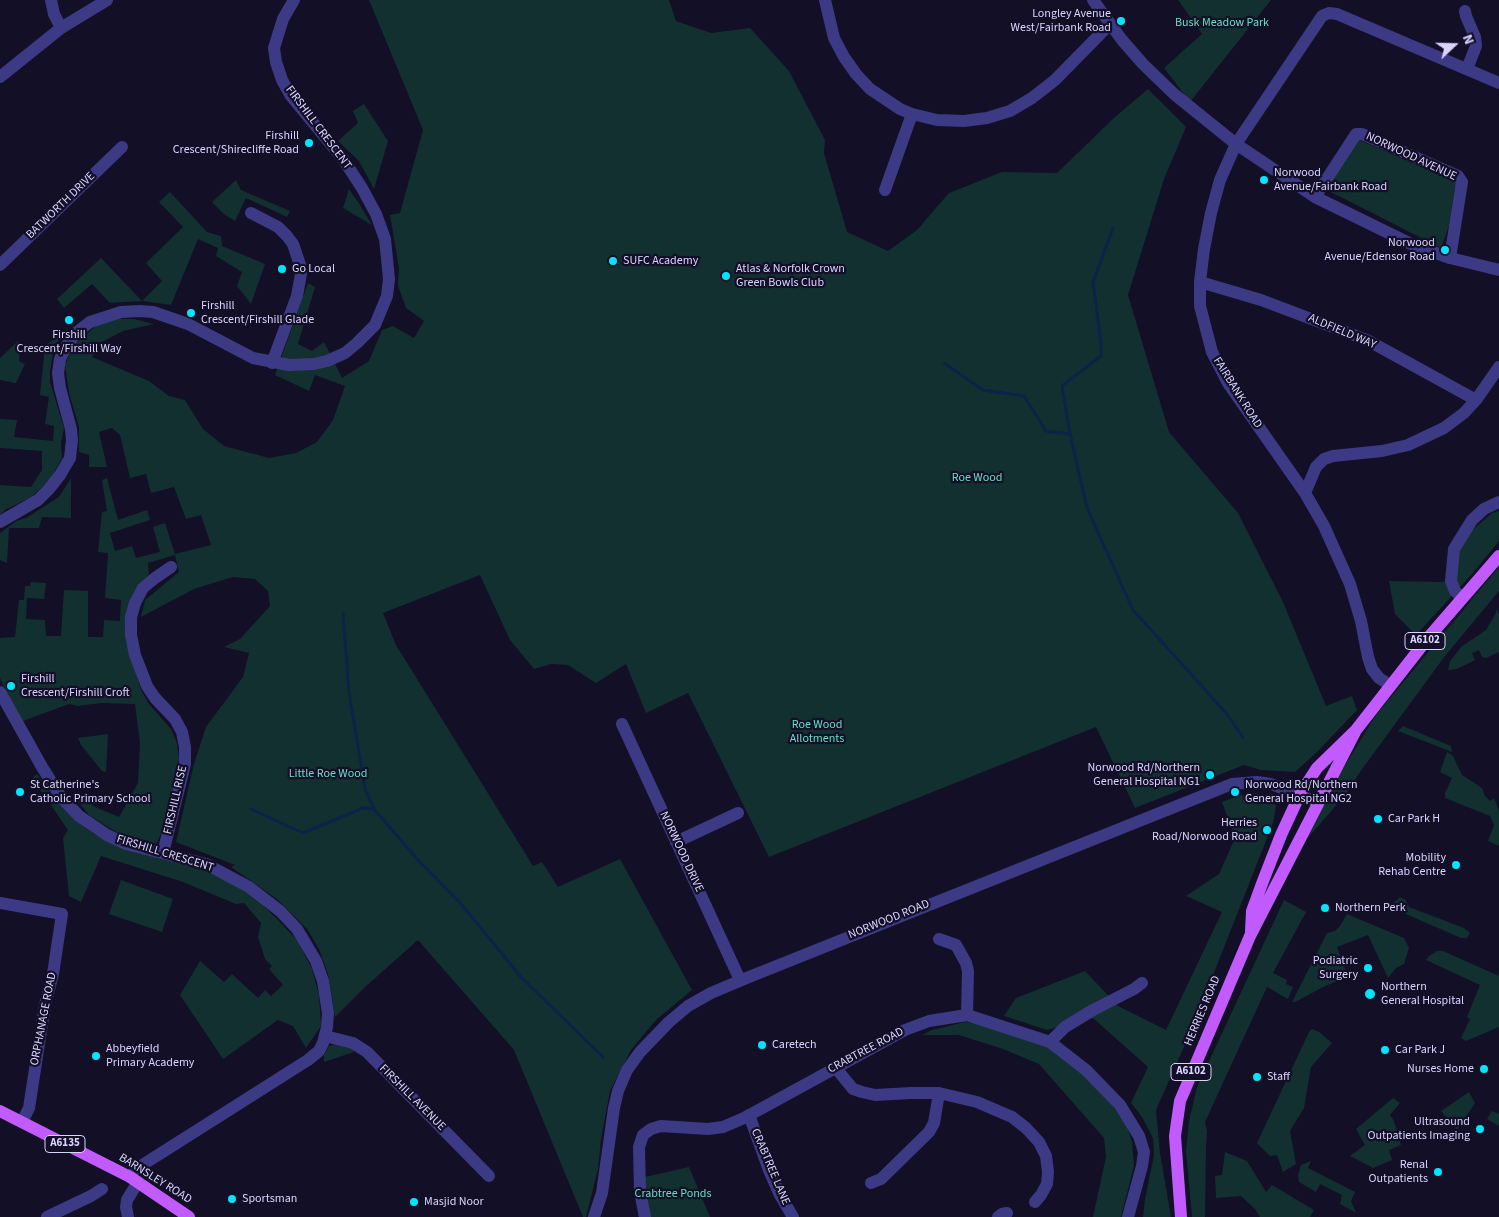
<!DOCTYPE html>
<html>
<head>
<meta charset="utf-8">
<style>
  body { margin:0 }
  #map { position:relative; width:1499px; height:1217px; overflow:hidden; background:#130f26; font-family:"Source Sans 3",sans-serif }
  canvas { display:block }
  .north { position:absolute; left:1429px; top:20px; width:50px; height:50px; -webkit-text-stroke:4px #130f26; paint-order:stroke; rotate:69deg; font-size:14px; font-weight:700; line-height:20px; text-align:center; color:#d9d4ff }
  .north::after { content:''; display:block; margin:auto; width:18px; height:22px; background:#d9d4ff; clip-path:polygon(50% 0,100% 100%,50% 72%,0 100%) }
</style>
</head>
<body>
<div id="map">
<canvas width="1499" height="1217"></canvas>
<div class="north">N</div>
</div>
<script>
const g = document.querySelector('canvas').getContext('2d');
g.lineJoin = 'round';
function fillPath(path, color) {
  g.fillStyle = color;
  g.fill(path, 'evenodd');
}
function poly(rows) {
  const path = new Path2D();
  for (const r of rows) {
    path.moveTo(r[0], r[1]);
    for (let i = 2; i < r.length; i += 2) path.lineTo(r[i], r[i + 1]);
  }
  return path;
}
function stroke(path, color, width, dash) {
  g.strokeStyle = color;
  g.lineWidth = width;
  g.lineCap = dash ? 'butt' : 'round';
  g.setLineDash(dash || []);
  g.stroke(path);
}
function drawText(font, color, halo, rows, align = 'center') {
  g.font = font + ' "Source Sans 3",sans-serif';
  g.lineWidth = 4.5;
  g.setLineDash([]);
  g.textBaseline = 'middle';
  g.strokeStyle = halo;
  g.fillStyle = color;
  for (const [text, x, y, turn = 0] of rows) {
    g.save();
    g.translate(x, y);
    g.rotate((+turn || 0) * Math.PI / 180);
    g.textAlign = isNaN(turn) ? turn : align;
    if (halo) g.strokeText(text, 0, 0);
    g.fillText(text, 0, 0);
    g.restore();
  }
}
const green = poly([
  [369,0,669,0,676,21,711,33,750,28,789,71,825,140,824,153,847,232,888,251,917,230,949,193,1002,172,1057,173,1114,118,1148,89,1186,127,1164,179,1128,295,1169,432,1238,513,1283,602,1326,706,1352,696,1357,710,1317,752,1295,772,1261,770,1244,765,1135,808,1096,727,769,857,688,693,646,713,626,664,596,683,568,665,551,664,534,669,510,640,480,575,383,613,396,645,533,866,542,862,558,887,620,859,692,990,656,1020,631,1050,610,1091,601,1139,598,1169,586,1217,583,1217,514,1050,418,940,365,987,335,1017,328,974,319,949,307,929,277,899,231,867,235,865,176,842,194,764,206,727,243,677,249,653,224,647,240,639,270,606,268,591,255,579,233,577,194,589,141,617,145,600,179,572,175,555,148,563,149,577,126,615,126,641,141,690,149,704,171,729,177,743,179,759,166,822,157,843,148,845,121,835,89,815,75,798,80,795,95,807,119,817,138,783,140,743,135,704,101,703,78,706,69,704,20,722,0,678,0,638,15,637,19,600,24,600,25,586,30,586,31,582,46,583,44,599,27,598,26,619,45,620,46,636,61,636,64,590,88,591,88,637,103,637,104,620,120,621,121,600,105,598,108,553,98,552,102,512,107,511,102,480,107,478,118,520,147,510,150,520,110,533,115,551,132,546,136,558,160,552,153,527,165,523,175,554,211,545,201,515,186,519,174,487,151,493,146,474,130,478,120,435,112,428,99,432,107,467,89,467,89,455,79,452,79,427,69,393,65,365,74,345,96,326,118,319,134,319,154,324,123,331,102,342,92,357,149,381,169,396,185,400,203,429,224,446,269,458,296,453,317,442,333,420,345,386,315,375,309,391,275,375,308,283,315,287,298,344,312,351,324,342,342,378,369,361,382,330,393,326,414,338,424,321,406,308,398,286,399,268,390,215,400,213,423,130],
  [1178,0,1271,0,1190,102,1164,68,1202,34],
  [364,104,388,141,374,189,359,161,338,141,358,123,353,111],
  [1359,140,1451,180,1455,179,1458,186,1455,187,1449,226,1441,248,1323,188],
  [236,180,241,190,290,211,287,217,246,198,235,221,225,215,212,202],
  [349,189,360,205,372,225,343,208],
  [170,192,207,232,221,236,222,246,265,264,251,304,237,286,242,272,216,256,218,248,198,239,171,305,143,301,110,303,92,284,64,308,57,299,101,258,142,301,162,281,146,263,183,227,159,202],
  [69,327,59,339,53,353,50,371,50,382,64,428,61,443,62,458,50,480,31,497,5,510,0,515,0,485,31,487,42,470,42,451,0,448,0,419,17,420,14,437,53,441,54,426,45,424,49,397,40,395,45,346],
  [18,341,20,345,19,361,25,364,16,383,0,380,0,358],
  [71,478,71,518,42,517,39,528,9,528,7,563,0,560,0,533,16,521,26,518,59,497],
  [1499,511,1499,541,1472,574,1416,635,1395,614,1389,581,1444,582,1454,576,1458,553,1468,534,1492,513],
  [1499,567,1499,591,1445,656,1360,772,1346,794,1306,840,1334,783,1376,715],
  [1496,609,1499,614,1499,652,1486,658,1482,657,1479,650,1472,653,1475,660,1457,669,1448,670,1450,661,1461,647,1486,630,1496,613],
  [1403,726,1451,746,1452,752,1398,731],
  [108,734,106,772,102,771,81,745,78,738],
  [1447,752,1453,756,1462,775,1482,788,1485,796,1490,801,1494,798,1499,811,1499,846,1488,841,1494,825,1490,816,1445,798,1445,793,1452,778,1440,772],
  [37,774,56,800,80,824,94,834,120,847,191,864,223,878,252,895,278,920,297,940,312,969,319,995,321,1026,306,1048,293,1026,278,1020,223,1059,180,995,200,961,224,982,232,974,258,998,265,990,271,996,283,985,269,969,272,966,265,959,258,937,261,923,244,903,236,904,183,882,101,856,81,902,69,896,63,838,68,830,32,778],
  [1253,793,1268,796,1276,806,1273,823,1191,1031,1156,1110,1160,1153,1171,1217,1143,1217,1145,1199,1154,1155,1153,1138,1142,1117,1131,1103,1148,1067,1093,1018,1047,1030,1004,1016,1016,998,1085,971,1118,1006,1166,1030,1222,912,1186,896,1219,874,1235,838,1222,802,1238,796],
  [121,880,173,899,162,932,109,914],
  [1400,897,1406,900,1409,907,1464,928,1470,933,1467,938,1461,938,1399,911,1394,908,1394,903],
  [1284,900,1306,912,1273,973,1287,980,1286,984,1293,987,1288,999,1267,987,1205,1122,1207,1131,1206,1147,1205,1217,1192,1217,1186,1151,1189,1121,1197,1087],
  [1347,914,1404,938,1409,948,1404,964,1396,968,1388,978,1368,935,1337,947,1348,977,1325,986,1295,1002,1292,1002,1327,933,1335,931,1340,926],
  [1437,951,1443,951,1499,976,1499,1027,1466,1041,1461,1038,1470,1019,1467,1017,1480,985,1426,960,1429,956],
  [965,1022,990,1026,1047,1045,1072,1063,1114,1107,1127,1126,1132,1142,1134,1166,1121,1217,1093,1217,1106,1157,1104,1138,1039,1064,1003,1049,959,1035,922,1035,932,1030],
  [1312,1029,1319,1032,1332,1043,1311,1067,1304,1108,1290,1131,1296,1164,1283,1172,1277,1155,1270,1156,1257,1143,1309,1032],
  [337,1044,352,1046,354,1052,324,1062,324,1055,329,1046],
  [1469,1092,1475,1103,1457,1130,1441,1111],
  [1393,1098,1400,1103,1390,1115,1394,1121,1401,1145,1389,1150,1392,1160,1373,1168,1350,1156,1365,1145,1356,1129],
  [1492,1111,1499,1114,1499,1126,1487,1119],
  [1225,1152,1247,1161,1266,1192,1272,1185,1314,1210,1310,1217,1260,1217,1255,1209,1241,1196,1216,1198,1215,1176,1222,1175],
  [1311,1161,1308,1168,1355,1192,1351,1201,1356,1213,1340,1204,1342,1195,1320,1184,1316,1192,1299,1182,1298,1175,1301,1165],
  [689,1167,710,1217,645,1217,645,1177]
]);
const stream = poly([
  [1113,228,1093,282,1101,343,1101,356,1062,386,1070,434,1087,508,1133,610,1227,714,1243,738],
  [944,363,983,390,1024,396,1046,431,1070,434],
  [343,613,349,692,365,789,374,809,418,860,462,905,521,977,603,1057],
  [251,809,303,833,363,808,374,809]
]);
const minor = poly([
  [51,0,54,14,61,28],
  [825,0,834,38,844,57,856,74,870,89,900,109,912,114,937,120,964,121,987,118,1010,111,1032,98,1055,80,1110,24],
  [1093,0,1122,40,1143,64,1174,94,1236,144,1315,197,1411,244,1450,258,1499,270],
  [1465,11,1466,16,1475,37,1476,46,1467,69],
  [0,77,61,28,107,0],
  [885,190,912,114],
  [1315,197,1356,134,1362,134,1458,176,1462,182,1450,258],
  [251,213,278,227,287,236,293,244,300,265,301,274,297,296,272,363],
  [0,265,122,147],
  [1200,282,1261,300,1367,340,1476,400],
  [1305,493,1316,467,1324,459,1333,456,1382,451,1408,445,1444,428,1464,413,1476,400,1499,367],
  [0,522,38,500,49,489,60,475,70,458,72,440,71,429,60,388,58,373,60,359,67,345,77,332,90,322,121,312,140,311,153,312,188,324,253,358,289,365,314,364,327,361,345,353,357,343,375,325,387,296,389,279,385,239,376,214,362,188,343,159,291,96,282,80,276,62,274,48,278,35,283,19,294,0],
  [1462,598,1455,591,1451,581,1454,549,1472,520,1484,509,1499,502],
  [1390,685,1379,678,1372,669,1368,657,1361,621,1350,584,1324,526,1305,493,1228,383,1212,352,1200,306,1200,282,1204,249,1211,213,1220,180,1236,144,1322,16,1329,13,1337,14,1499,83],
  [0,692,42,767,61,797,79,816,107,835,126,844,206,864,249,887,280,911,297,929,316,961,323,981,328,1013,327,1027,323,1043,319,1051,308,1060,136,1169,130,1177],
  [622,724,740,980],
  [676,842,738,813],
  [163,853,185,764,185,747,182,732,175,719,155,698,147,686,135,655,131,635,131,617,135,603,143,588,155,578,171,567],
  [0,903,62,914,53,974,45,1005,29,1108,22,1122],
  [939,939,956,945,966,963,968,971,967,1015],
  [325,1036,353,1043,367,1052,489,1176],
  [1050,1042,1065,1027,1093,1010,1134,989,1142,983],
  [835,1067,853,1089,862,1092,875,1095,911,1093,939,1093,977,1102,1012,1117,1026,1128,1039,1142,1046,1156,1048,1172,1047,1184,1041,1195,1035,1202],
  [749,1115,769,1170,780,1195,793,1217],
  [871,1183,881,1179,929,1132,934,1123,939,1093],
  [47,1217,91,1196,102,1189],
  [128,1217,126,1207,127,1200,138,1182],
  [594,1217,602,1193,614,1108,618,1091,627,1070,640,1052,669,1022,688,1006,711,993,749,977,1232,784,1257,782,1271,784,1318,802],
  [645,1217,640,1192,639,1147,643,1135,651,1129,661,1126,708,1129,723,1127,744,1118,905,1030,929,1021,967,1015,1050,1042,1086,1070,1120,1105,1139,1136,1144,1152,1142,1166,1128,1217],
  [998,1217,1002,1214,1007,1213]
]);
const major = poly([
  [1251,931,1252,911,1263,881,1281,835,1300,794,1317,768,1356,730,1428,638,1499,556],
  [0,1111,130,1177,189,1217],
  [1181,1217,1175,1136,1180,1101,1250,936,1356,730]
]);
const markers = [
  [1121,21,5,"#00e5ff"],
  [309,143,5,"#00e5ff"],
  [1264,180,5,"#00e5ff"],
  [1445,250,5,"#00e5ff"],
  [613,261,5,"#00e5ff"],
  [282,269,5,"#00e5ff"],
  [726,276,5,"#00e5ff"],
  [191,313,5,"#00e5ff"],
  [69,320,5,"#00e5ff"],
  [11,686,5,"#00e5ff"],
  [1210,775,5,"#00e5ff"],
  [20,792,5,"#00e5ff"],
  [1235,792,5,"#00e5ff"],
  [1378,819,5,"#00e5ff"],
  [1267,830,5,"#00e5ff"],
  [1456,865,5,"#00e5ff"],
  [1325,908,5,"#00e5ff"],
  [1368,968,5,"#00e5ff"],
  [1370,994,6,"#00e5ff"],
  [762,1045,5,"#00e5ff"],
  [1385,1050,5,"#00e5ff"],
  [96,1056,5,"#00e5ff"],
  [1484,1069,5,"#00e5ff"],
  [1257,1077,5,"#00e5ff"],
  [1480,1129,5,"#00e5ff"],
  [1438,1172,5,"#00e5ff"],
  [232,1199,5,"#00e5ff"],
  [414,1202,5,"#00e5ff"]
];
const shields = [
  [1425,641,40],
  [1191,1072,40],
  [65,1144,40]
];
const shieldNames = [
  ["A6102",1425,641],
  ["A6102",1191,1072],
  ["A6135",65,1144]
];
const poiNames = [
  ["Longley Avenue",1111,14,"right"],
  ["West/Fairbank Road",1111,28,"right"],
  ["Firshill",299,136,"right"],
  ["Crescent/Shirecliffe Road",299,150,"right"],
  ["Norwood",1274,173],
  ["Avenue/Fairbank Road",1274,187],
  ["Norwood",1435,243,"right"],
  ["Avenue/Edensor Road",1435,257,"right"],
  ["SUFC Academy",623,261],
  ["Go Local",292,269],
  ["Atlas & Norfolk Crown",736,269],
  ["Green Bowls Club",736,283],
  ["Firshill",201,306],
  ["Crescent/Firshill Glade",201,320],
  ["Firshill",69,335,"center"],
  ["Crescent/Firshill Way",69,349,"center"],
  ["Firshill",21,679],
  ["Crescent/Firshill Croft",21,693],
  ["Norwood Rd/Northern",1200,768,"right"],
  ["General Hospital NG1",1200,782,"right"],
  ["St Catherine's",30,785],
  ["Catholic Primary School",30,799],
  ["Norwood Rd/Northern",1245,785],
  ["General Hospital NG2",1245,799],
  ["Car Park H",1388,819],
  ["Herries",1257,823,"right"],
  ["Road/Norwood Road",1257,837,"right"],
  ["Mobility",1446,858,"right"],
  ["Rehab Centre",1446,872,"right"],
  ["Northern Perk",1335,908],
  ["Podiatric",1358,961,"right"],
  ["Surgery",1358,975,"right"],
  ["Northern",1381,987],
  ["General Hospital",1381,1001],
  ["Caretech",772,1045],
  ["Abbeyfield",106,1049],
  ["Primary Academy",106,1063],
  ["Car Park J",1395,1050],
  ["Nurses Home",1474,1069,"right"],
  ["Staff",1267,1077],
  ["Ultrasound",1470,1122,"right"],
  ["Outpatients Imaging",1470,1136,"right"],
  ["Renal",1428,1165,"right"],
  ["Outpatients",1428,1179,"right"],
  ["Sportsman",242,1199],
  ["Masjid Noor",424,1202]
];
const parkNames = [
  ["Busk Meadow Park",1222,23],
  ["Roe Wood",977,478],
  ["Roe Wood",817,725],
  ["Allotments",817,739],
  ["Little Roe Wood",328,774],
  ["Crabtree Ponds",673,1194]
];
const streetNames = [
  ["FIRSHILL CRESCENT",318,128,53],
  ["NORWOOD AVENUE",1411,157,25],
  ["BATWORTH DRIVE",61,206,-44],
  ["ALDFIELD WAY",1342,332,23],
  ["FAIRBANK ROAD",1237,393,58],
  ["FIRSHILL RISE",176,800,-77],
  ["NORWOOD DRIVE",681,852,65],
  ["FIRSHILL CRESCENT",165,854,17],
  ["NORWOOD ROAD",889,920,-22],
  ["HERRIES ROAD",1203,1011,-67],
  ["ORPHANAGE ROAD",44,1019,-79],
  ["CRABTREE ROAD",866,1051,-28],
  ["FIRSHILL AVENUE",412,1098,45],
  ["CRABTREE LANE",770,1167,67],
  ["BARNSLEY ROAD",155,1179,32]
];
fillPath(green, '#12302f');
stroke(stream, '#0c2248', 3);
stroke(minor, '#3d3a85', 12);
stroke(major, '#c25bff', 12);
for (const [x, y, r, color] of markers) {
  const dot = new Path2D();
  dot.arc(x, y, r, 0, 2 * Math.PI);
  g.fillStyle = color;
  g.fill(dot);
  stroke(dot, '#130f26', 2);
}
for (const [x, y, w] of shields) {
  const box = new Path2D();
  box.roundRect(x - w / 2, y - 8.5, w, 17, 4);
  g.fillStyle = '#130f26';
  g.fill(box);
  stroke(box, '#d9d4ff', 1);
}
drawText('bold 11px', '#d9d4ff', null, shieldNames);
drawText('12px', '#d9d4ff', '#130f26', poiNames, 'left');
drawText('12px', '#5fe0c0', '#130f26', parkNames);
drawText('12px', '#d9d4ff', '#130f26', streetNames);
</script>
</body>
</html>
